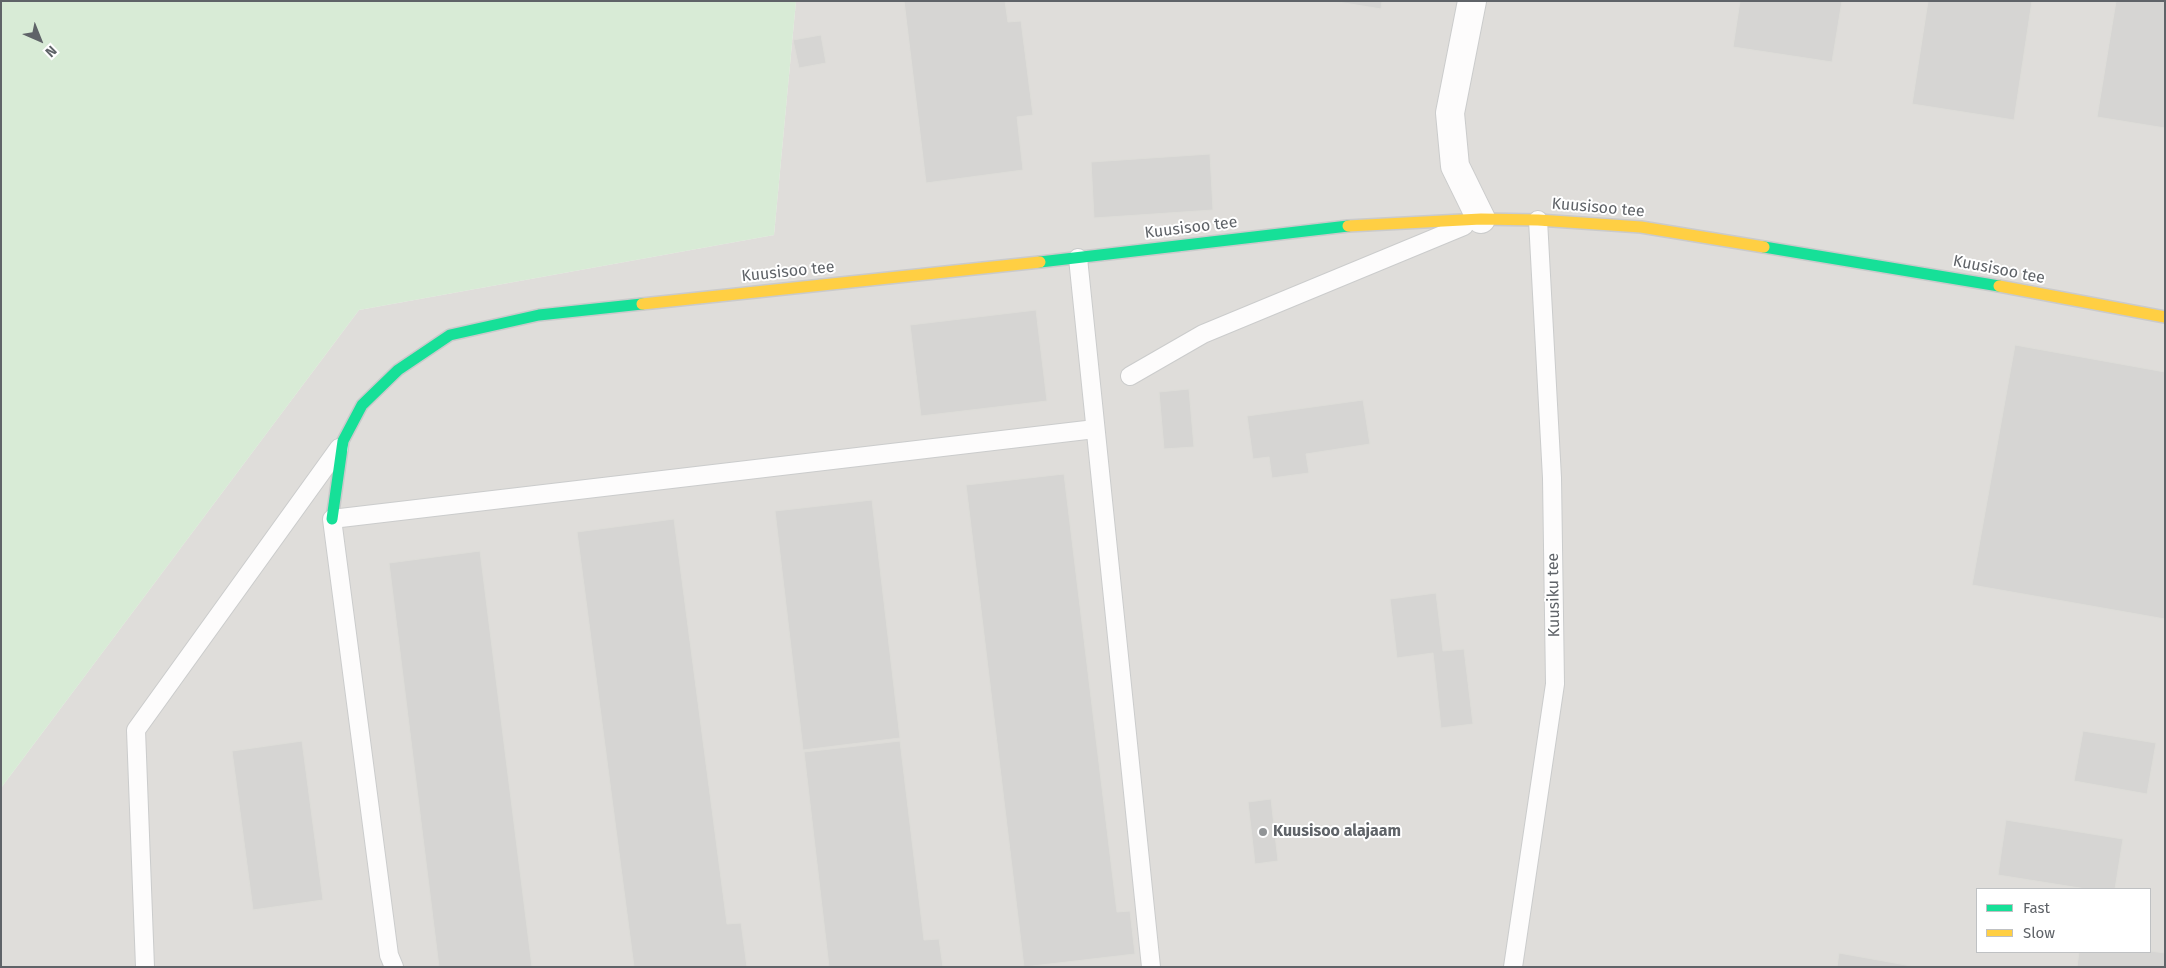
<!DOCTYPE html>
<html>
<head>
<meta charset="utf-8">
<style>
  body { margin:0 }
  #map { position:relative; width:2166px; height:968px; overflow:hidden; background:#efeeea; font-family:"Fira Sans",sans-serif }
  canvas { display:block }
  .frame { position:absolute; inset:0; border:2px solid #5f6368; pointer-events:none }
  .legend { position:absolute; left:1976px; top:888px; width:175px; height:65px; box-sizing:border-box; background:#fff; border:1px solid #bfc1c3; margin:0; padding:6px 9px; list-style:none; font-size:15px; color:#5f6368 }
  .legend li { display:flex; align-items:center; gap:10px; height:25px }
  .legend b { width:25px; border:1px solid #bfc1c3 }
  .north { position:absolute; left:15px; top:15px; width:50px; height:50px; -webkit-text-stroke:4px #fff; paint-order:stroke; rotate:136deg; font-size:14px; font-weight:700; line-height:20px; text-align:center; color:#5f6368 }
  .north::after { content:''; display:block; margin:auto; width:18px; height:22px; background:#5f6368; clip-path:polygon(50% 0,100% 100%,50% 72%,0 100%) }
</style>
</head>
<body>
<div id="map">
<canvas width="2166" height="968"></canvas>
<div class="frame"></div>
<ul class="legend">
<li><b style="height:6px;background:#16e098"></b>Fast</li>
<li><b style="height:6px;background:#ffcf43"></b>Slow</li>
</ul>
<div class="north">N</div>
</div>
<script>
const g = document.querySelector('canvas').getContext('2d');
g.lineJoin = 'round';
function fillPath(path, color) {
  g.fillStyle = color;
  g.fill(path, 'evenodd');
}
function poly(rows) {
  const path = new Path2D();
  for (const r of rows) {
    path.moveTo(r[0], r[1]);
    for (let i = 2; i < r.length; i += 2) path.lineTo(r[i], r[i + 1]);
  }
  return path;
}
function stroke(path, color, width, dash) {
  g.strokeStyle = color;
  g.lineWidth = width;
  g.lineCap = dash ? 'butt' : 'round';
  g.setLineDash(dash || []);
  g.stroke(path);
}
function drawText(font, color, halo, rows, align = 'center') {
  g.font = font + ' "Fira Sans",sans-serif';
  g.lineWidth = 4;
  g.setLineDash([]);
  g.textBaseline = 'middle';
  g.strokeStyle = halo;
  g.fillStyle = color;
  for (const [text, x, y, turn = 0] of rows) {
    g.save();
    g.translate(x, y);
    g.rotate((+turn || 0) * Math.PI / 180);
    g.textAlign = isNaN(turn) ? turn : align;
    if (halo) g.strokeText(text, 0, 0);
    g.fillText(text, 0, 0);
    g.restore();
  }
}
const industrial = poly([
  [796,1,2165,1,2165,967,1,967,1,788,359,310,774,235],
  [1977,889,2150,889,2150,952,1977,952]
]);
const green = poly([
  [1,1,796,1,774,235,359,310,1,788]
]);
const building = poly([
  [904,1,1005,1,1008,22,1021,21,1033,115,1017,117,1023,170,926,183,904,1],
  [1332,1,1382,1,1381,9,1332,1],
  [1740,1,1842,1,1832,62,1733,47,1740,1],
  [1928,1,2032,1,2014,120,1912,104,1928,1],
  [2116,1,2165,1,2165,128,2097,117,2116,1],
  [821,35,826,63,799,68,793,40,821,35],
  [1210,154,1213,210,1094,218,1091,162,1210,154],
  [1036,310,1047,401,921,416,910,325,1036,310],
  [2015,345,2165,372,2165,619,1972,585,2015,345],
  [1189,389,1194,447,1164,449,1159,392,1189,389],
  [1363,400,1370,444,1306,454,1309,473,1272,478,1269,457,1253,459,1247,416,1363,400],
  [1064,474,1117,912,1130,911,1135,954,1024,967,966,485,1064,474],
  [872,500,900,738,803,750,775,511,872,500],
  [674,519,727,924,741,923,747,967,634,967,577,532,674,519],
  [480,551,532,967,439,967,389,563,480,551],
  [1436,593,1443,651,1464,649,1473,724,1441,728,1433,653,1397,658,1390,599,1436,593],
  [2083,731,2156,743,2147,794,2074,781,2083,731],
  [302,741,323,900,253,910,232,751,302,741],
  [900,741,924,940,939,939,943,967,829,967,804,752,900,741],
  [1271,799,1278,861,1255,864,1248,802,1271,799],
  [2006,820,2123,839,2115,889,2086,889,1998,875,2006,820],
  [2150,951,2165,953,2165,967,2077,967,2079,952,2150,951],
  [1839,953,1917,967,1837,967,1839,953]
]);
const lane = poly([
  [1078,258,1151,967],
  [1130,376,1203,334,1464,226],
  [145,967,136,730,339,448],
  [394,967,389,955,332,519,1095,429],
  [1513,967,1555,684,1552,478,1538,220]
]);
const street = poly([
  [1472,1,1450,113,1455,166,1481,219]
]);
const fast = poly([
  [1764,247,1999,286],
  [1040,262,1348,226],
  [332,519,343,441,362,405,398,370,450,335,539,315,642,304]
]);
const slow = poly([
  [1348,226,1481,219,1538,220,1641,227,1764,247],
  [1999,286,2165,317],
  [642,304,1040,262]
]);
const markers = [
  [1263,832,5,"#919496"]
];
const streetNames = [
  ["Kuusisoo tee",1598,208,5],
  ["Kuusisoo tee",1191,228,-7],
  ["Kuusisoo tee",1999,270,11],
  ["Kuusisoo tee",788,272,-6],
  ["Kuusiku tee",1554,595,-91]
];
const poiNames = [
  ["Kuusisoo alajaam",1273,832]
];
fillPath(industrial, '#dfddda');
fillPath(green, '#d8ebd6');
fillPath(building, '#d6d5d3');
stroke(building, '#deddd9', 1);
stroke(lane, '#cbcccc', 20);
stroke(street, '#cbcccc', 30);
stroke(fast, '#cacacb', 14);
stroke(slow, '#cacacb', 14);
stroke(lane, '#fdfcfc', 18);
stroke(street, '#fdfcfc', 28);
stroke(fast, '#16e098', 11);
stroke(slow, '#ffcf43', 11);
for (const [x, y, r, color] of markers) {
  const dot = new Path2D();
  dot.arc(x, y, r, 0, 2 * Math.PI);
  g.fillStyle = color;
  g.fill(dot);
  stroke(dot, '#fff', 2);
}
drawText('16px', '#5f6368', '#fff', streetNames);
drawText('bold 16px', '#5f6368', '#fff', poiNames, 'left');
</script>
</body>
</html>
